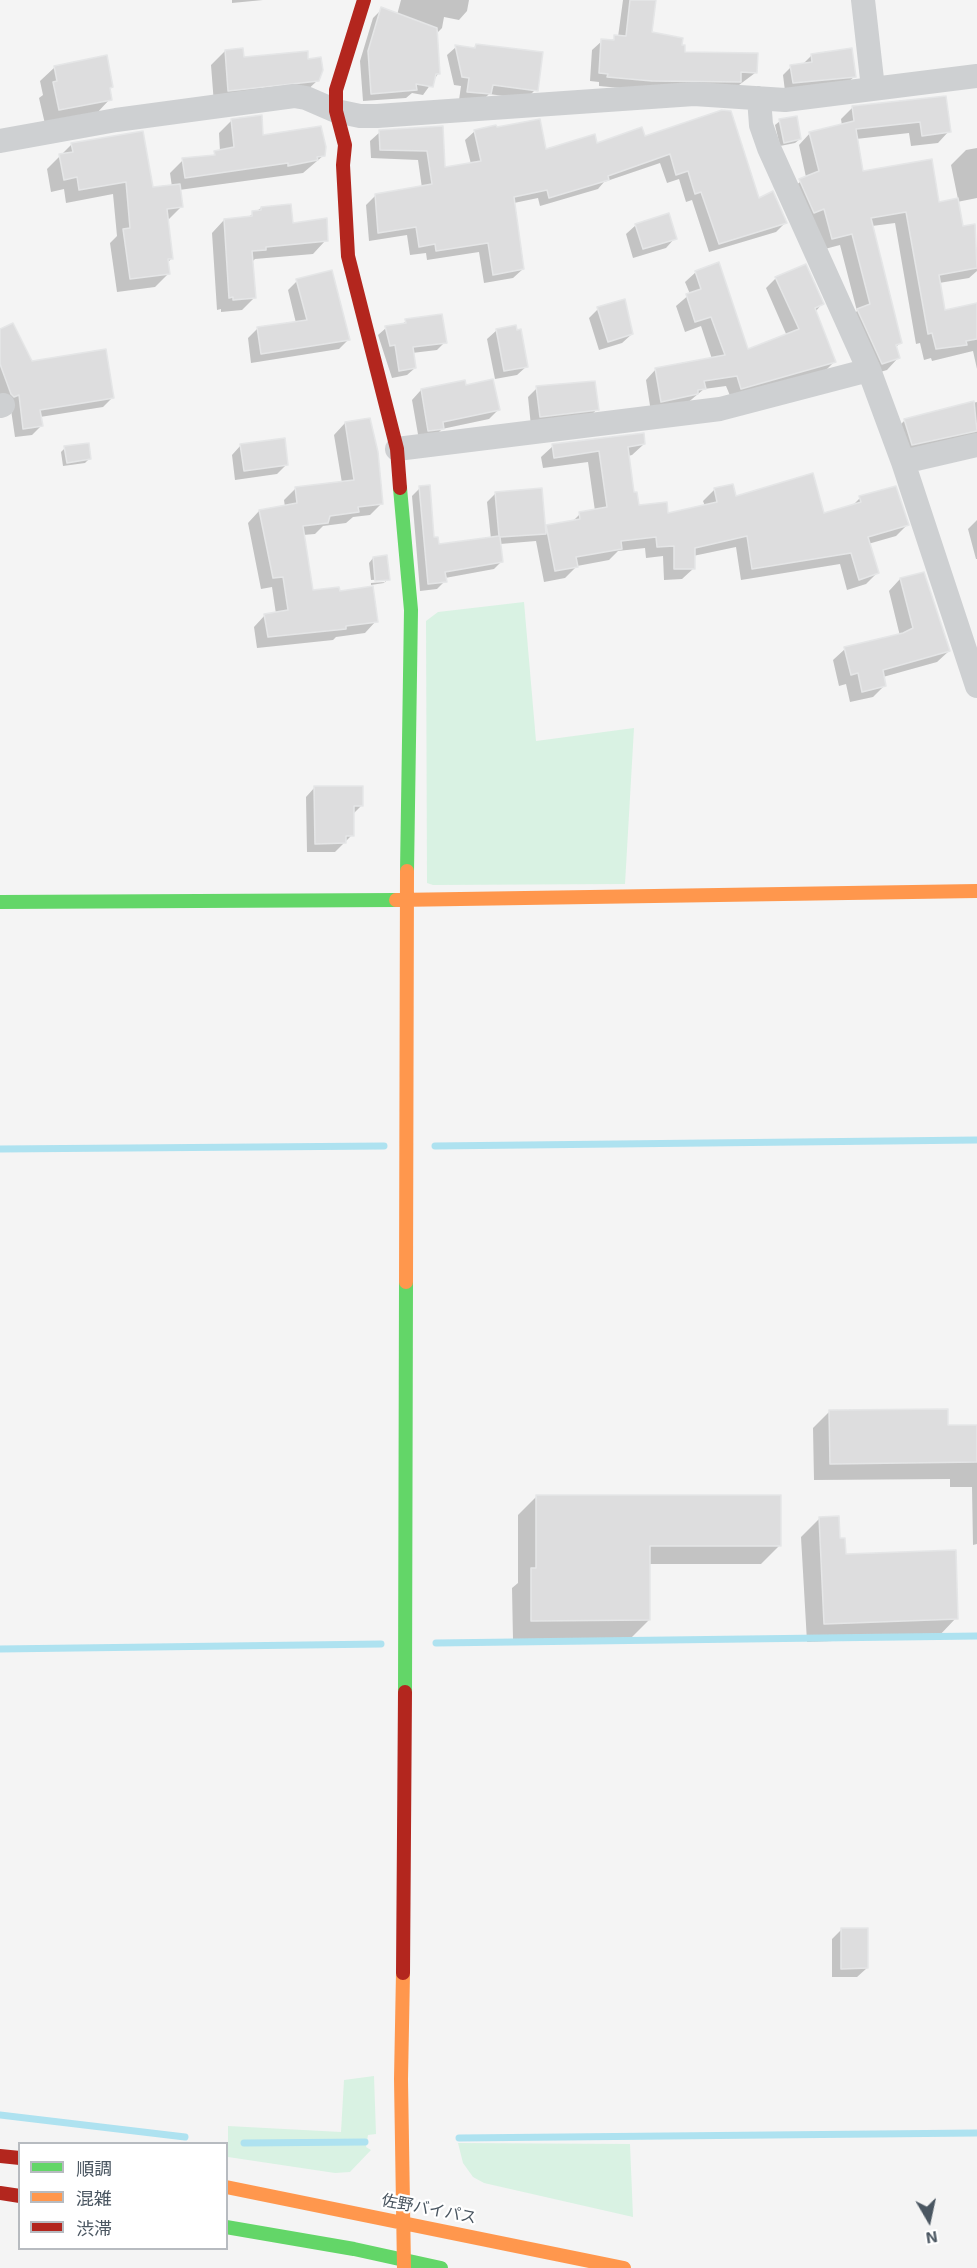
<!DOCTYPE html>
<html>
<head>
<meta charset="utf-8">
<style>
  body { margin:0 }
  #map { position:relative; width:977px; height:2268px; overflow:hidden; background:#f4f4f4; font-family:"Exo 2","Noto Sans JP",sans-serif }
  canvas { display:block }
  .legend { position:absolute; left:18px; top:2142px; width:210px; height:108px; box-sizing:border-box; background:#fff; border:2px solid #b7bbc0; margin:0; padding:8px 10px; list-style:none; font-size:18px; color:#4a5661 }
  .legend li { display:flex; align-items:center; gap:12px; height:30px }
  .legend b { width:30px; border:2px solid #b7bbc0 }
  .north { position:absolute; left:899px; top:2190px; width:60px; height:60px; -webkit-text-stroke:4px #fff; paint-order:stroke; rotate:171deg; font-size:16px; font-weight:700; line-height:24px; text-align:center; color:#4a5661 }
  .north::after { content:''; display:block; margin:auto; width:21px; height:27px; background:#4a5661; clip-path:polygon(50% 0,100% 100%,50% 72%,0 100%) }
</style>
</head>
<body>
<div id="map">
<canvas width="977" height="2268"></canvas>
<ul class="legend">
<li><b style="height:8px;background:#63d668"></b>順調</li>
<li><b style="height:8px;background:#ff974d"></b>混雑</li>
<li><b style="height:8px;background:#b3261e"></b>渋滞</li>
</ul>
<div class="north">N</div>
</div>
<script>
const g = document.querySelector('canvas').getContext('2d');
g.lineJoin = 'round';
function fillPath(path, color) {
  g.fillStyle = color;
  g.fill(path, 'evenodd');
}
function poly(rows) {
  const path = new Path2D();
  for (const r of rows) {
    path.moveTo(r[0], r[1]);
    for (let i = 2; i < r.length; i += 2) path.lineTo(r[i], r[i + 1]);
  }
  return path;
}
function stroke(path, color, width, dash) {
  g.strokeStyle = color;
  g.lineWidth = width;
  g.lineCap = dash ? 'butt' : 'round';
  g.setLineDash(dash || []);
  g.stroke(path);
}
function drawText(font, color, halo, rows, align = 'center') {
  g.font = font + ' "Exo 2","Noto Sans JP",sans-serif';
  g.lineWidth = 4.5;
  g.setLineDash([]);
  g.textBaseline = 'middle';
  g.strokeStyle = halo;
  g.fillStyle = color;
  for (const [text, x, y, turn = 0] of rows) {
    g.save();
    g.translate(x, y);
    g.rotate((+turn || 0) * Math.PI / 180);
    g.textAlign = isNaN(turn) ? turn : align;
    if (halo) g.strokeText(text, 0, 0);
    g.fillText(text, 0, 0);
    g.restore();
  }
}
const green = poly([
  [524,602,536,741,634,728,625,884,433,885,427,883,426,621,438,612],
  [374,2076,376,2134,368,2135,366,2147,371,2150,350,2172,335,2173,228,2157,228,2126,341,2132,344,2080],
  [458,2143,630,2144,633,2217,484,2183,473,2177,463,2163]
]);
const shadow = poly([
  [232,0,263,0,232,3],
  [401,0,469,0,467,11,459,20,444,17,442,28,436,34,438,74,423,95,412,93,406,98,363,101,360,61,373,18,382,9,397,15],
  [623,0,654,0,650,34,683,53,755,73,731,91,642,90,599,86,599,82,590,81,592,50,602,41,610,41,618,37],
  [476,45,535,90,526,99,489,94,481,102,459,100,461,86,454,85,447,55,456,47,473,49],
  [225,51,243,59,307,60,318,80,303,94,214,104,211,65],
  [812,55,855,76,846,84,785,91,783,75,791,67,804,63],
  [55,67,111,87,109,90,110,99,96,114,45,124,39,98,43,95,40,81],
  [944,98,949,131,938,143,911,146,909,133,856,139,862,172,938,203,958,199,951,165,966,150,977,148,977,198,957,202,962,228,974,226,977,271,969,278,939,283,944,312,977,305,977,369,973,351,932,361,931,358,924,360,920,343,916,344,895,223,872,226,900,343,895,348,898,358,887,370,870,375,847,322,857,311,840,245,821,250,788,192,806,177,799,145,810,133,842,126,841,119,853,107],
  [232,120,262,137,324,155,303,173,179,190,181,207,167,221,172,258,167,263,169,273,155,287,117,292,110,243,117,236,113,194,66,203,64,189,51,192,47,169,72,144,151,189,172,187,170,173,183,160,210,157,220,151,219,133],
  [780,121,800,139,795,143,780,146,775,125],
  [441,127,443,169,471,164,465,140,475,131,545,151,644,138,759,200,785,223,776,232,709,252,692,200,686,202,679,179,667,183,660,163,604,182,598,189,540,206,538,198,514,203,523,269,513,278,484,283,479,252,427,260,426,253,410,255,407,235,369,241,366,205,376,195,422,188,418,160,371,158,370,141,380,132],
  [261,208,291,224,326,220,325,241,313,254,255,259,251,263,254,298,242,310,221,312,221,309,217,310,212,233,224,220,247,218],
  [636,225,675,238,666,248,633,258,626,234],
  [696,272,747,351,787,336,766,288,776,278,822,304,815,312,834,362,824,372,731,398,726,386,704,389,686,404,651,412,646,380,656,369,712,359,701,326,685,332,676,306,690,294,685,282],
  [297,281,348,340,339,349,251,363,248,338,257,329,296,323,288,290],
  [598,309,632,334,622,343,599,350,589,318],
  [406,321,445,342,437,350,412,353,415,368,407,375,392,378,378,335,386,328,402,325],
  [497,330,527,366,517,375,495,379,487,339],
  [0,331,31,363,112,398,103,407,40,417,41,426,32,435,15,437,10,403,0,394],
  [465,387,498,410,489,419,442,429,433,438,419,440,412,400,421,390],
  [537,388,597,409,588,419,531,426,528,397],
  [977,402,977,442,904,453,896,429,905,420],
  [345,423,381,504,370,515,353,517,346,523,323,526,315,534,303,535,312,592,338,593,371,588,371,583,385,582,385,579,371,580,369,563,373,558,388,579,384,583,371,585,376,621,365,633,336,637,333,640,257,648,254,627,265,615,276,614,272,587,261,589,248,523,259,511,285,507,284,500,295,489,342,483,334,435],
  [644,444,632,455,628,456,633,493,638,506,667,515,705,506,703,501,715,489,735,497,822,515,851,507,860,498,907,525,896,536,868,544,877,573,866,584,847,590,840,564,741,580,736,547,693,556,694,568,682,579,664,580,663,556,646,558,645,548,618,551,609,560,577,566,565,578,544,582,536,541,500,544,502,561,494,569,445,578,445,581,437,589,420,591,412,496,420,488,433,539,438,545,491,539,487,502,495,494,544,529,572,522,580,514,595,511,588,462,543,468,541,457,553,446],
  [241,445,286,465,277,474,235,480,232,455],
  [65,448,89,459,85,463,63,466,61,452],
  [977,520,977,559,976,559,968,529],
  [900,579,949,651,937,662,883,677,885,685,873,697,850,702,846,684,839,686,833,660,845,649,900,636,889,591],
  [315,787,361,806,352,815,352,835,335,852,307,852,306,797],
  [830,1411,947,1426,977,1425,977,1547,977,1544,973,1545,972,1487,950,1487,950,1479,814,1480,813,1428],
  [537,1496,780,1545,761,1564,649,1564,649,1620,630,1639,513,1640,512,1588,518,1583,518,1515],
  [819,1519,838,1540,844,1556,956,1618,938,1637,807,1642,801,1537],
  [841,1930,867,1968,857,1977,832,1977,832,1939]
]);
const stream = poly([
  [435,1146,977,1140],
  [0,1149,384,1146],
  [436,1643,977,1636],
  [0,1649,381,1644],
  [0,2115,185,2137],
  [459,2138,977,2133],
  [244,2143,365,2142]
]);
const building = poly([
  [630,0,656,0,652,32,683,38,682,45,685,45,685,52,758,53,757,73,741,72,741,82,652,81,607,77,608,74,599,73,601,39,614,40,614,35,626,36,630,0],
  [381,7,437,28,440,74,436,74,433,87,416,84,417,90,371,94,368,51,381,7],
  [476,44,543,52,538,91,493,85,491,94,467,92,469,78,462,77,455,45,475,48,476,44],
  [243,48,244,57,308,51,308,59,321,57,323,70,319,81,228,91,225,50,243,48],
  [852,48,856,77,793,83,790,65,812,62,811,54,852,48],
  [107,55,113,87,110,88,112,100,59,110,53,82,57,81,54,66,107,55],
  [946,96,951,132,922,136,920,122,856,129,863,171,932,159,939,202,958,198,963,226,975,224,977,268,939,275,945,310,977,303,977,339,966,341,967,345,936,349,932,333,928,334,906,212,871,218,902,343,896,345,900,358,882,364,857,309,870,304,852,234,832,239,824,209,814,213,799,179,819,171,809,132,854,121,852,106,946,96],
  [722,110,731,111,759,198,773,191,787,223,719,244,701,192,695,194,688,171,676,175,670,154,608,176,609,180,549,198,547,190,514,197,524,269,493,275,488,243,436,251,435,244,419,247,416,227,378,233,375,194,432,184,427,151,380,150,379,130,443,126,445,167,481,161,474,130,496,125,497,127,540,119,546,149,595,134,597,143,642,127,645,136,722,110],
  [262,115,263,135,321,126,326,147,325,156,317,157,318,160,288,166,288,163,185,178,182,158,215,155,214,151,234,147,231,119,262,115],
  [797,116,801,139,784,143,779,119,797,116],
  [143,131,153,187,180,184,183,207,167,209,173,259,168,259,170,274,130,279,123,229,130,228,126,182,79,190,77,177,64,180,59,154,73,152,71,143,143,131],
  [291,204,293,223,327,218,328,241,266,247,266,250,252,251,256,298,233,300,233,297,229,298,224,219,252,216,252,211,261,210,261,207,291,204],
  [669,213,677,239,643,249,635,224,669,213],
  [719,262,748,349,799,329,775,277,806,264,824,304,815,308,836,362,741,389,737,376,704,381,706,389,698,390,698,394,661,402,655,368,725,355,711,317,695,322,686,294,701,289,695,271,719,262],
  [332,270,350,340,261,354,257,327,307,320,296,279,332,270],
  [625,299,633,334,608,342,597,307,625,299],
  [442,314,447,343,413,347,416,368,399,371,395,345,390,346,385,326,406,323,405,319,442,314],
  [13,323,32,361,106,349,114,398,40,410,43,426,23,429,19,395,14,397,11,394,0,364,0,329,13,323],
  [516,325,517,330,521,329,528,367,504,371,496,329,516,325],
  [493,379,500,410,443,422,444,429,428,431,421,389,465,380,466,385,493,379],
  [595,381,599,410,540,417,536,386,595,381],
  [974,401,977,431,912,445,904,419,974,401],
  [370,418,378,452,383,504,358,507,359,512,330,516,328,523,303,526,313,590,339,587,340,591,373,586,378,622,346,626,346,629,268,637,264,614,288,610,283,577,273,578,259,510,297,503,295,487,354,480,345,422,370,418],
  [644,433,645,444,628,447,634,492,637,492,639,505,667,502,668,513,717,502,714,488,733,484,736,496,813,473,824,513,861,502,859,496,896,486,909,525,868,537,879,573,859,580,851,553,752,569,747,536,695,548,695,569,674,569,674,546,657,547,656,537,621,541,622,549,576,557,578,567,555,571,546,525,580,519,579,512,607,507,599,451,554,458,552,444,644,433],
  [285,438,288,465,244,471,240,444,285,438],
  [89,443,91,459,67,463,64,446,89,443],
  [430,485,434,537,438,537,439,544,499,536,495,492,542,488,546,534,500,537,503,562,445,572,447,582,428,584,419,486,430,485],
  [387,555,390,580,375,581,373,557,387,555],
  [924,572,950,651,883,670,886,686,862,692,858,673,851,675,844,647,903,633,913,628,900,578,924,572],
  [314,786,363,786,363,806,354,806,354,836,346,836,346,843,315,844,314,786],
  [948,1409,948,1425,977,1425,977,1462,830,1464,829,1410,948,1409],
  [536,1495,781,1495,781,1546,650,1546,650,1620,531,1621,531,1568,536,1568,536,1495],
  [839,1516,840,1538,845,1538,846,1554,956,1550,958,1619,824,1624,819,1517,839,1516],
  [841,1928,868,1928,868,1968,841,1969,841,1928]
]);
const street = poly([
  [863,0,873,88],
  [759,98,761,125,769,148,869,370,903,462,977,686],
  [0,141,116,120,294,96,306,98,336,111,360,116,377,116,694,94,785,100,977,76],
  [0,406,3,405],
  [397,449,720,409,869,370],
  [903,462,977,445]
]);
const fast = poly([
  [400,488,411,610,407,871],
  [0,902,396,900],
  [405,1692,406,1282],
  [226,2227,354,2249,441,2268]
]);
const slow = poly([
  [396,900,977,891],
  [406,1282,407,871],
  [403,1973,401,2079,404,2268],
  [226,2187,624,2268]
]);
const jam = poly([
  [364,0,336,90,336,111,345,145,343,165,348,256,397,449,400,488],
  [403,1973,405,1692],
  [0,2156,20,2158],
  [0,2193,20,2196]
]);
const streetNames = [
  ["佐野バイパス",429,2209,11]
];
fillPath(green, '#d9f2e3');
fillPath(shadow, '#0003');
stroke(stream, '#aee2f0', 7);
fillPath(building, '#ddddde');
stroke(building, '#e5e6e7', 1.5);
stroke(street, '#ced0d2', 24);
stroke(fast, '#63d668', 14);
stroke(slow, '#ff974d', 14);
stroke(jam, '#b3261e', 14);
drawText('16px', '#4a5661', '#fff', streetNames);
</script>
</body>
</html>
